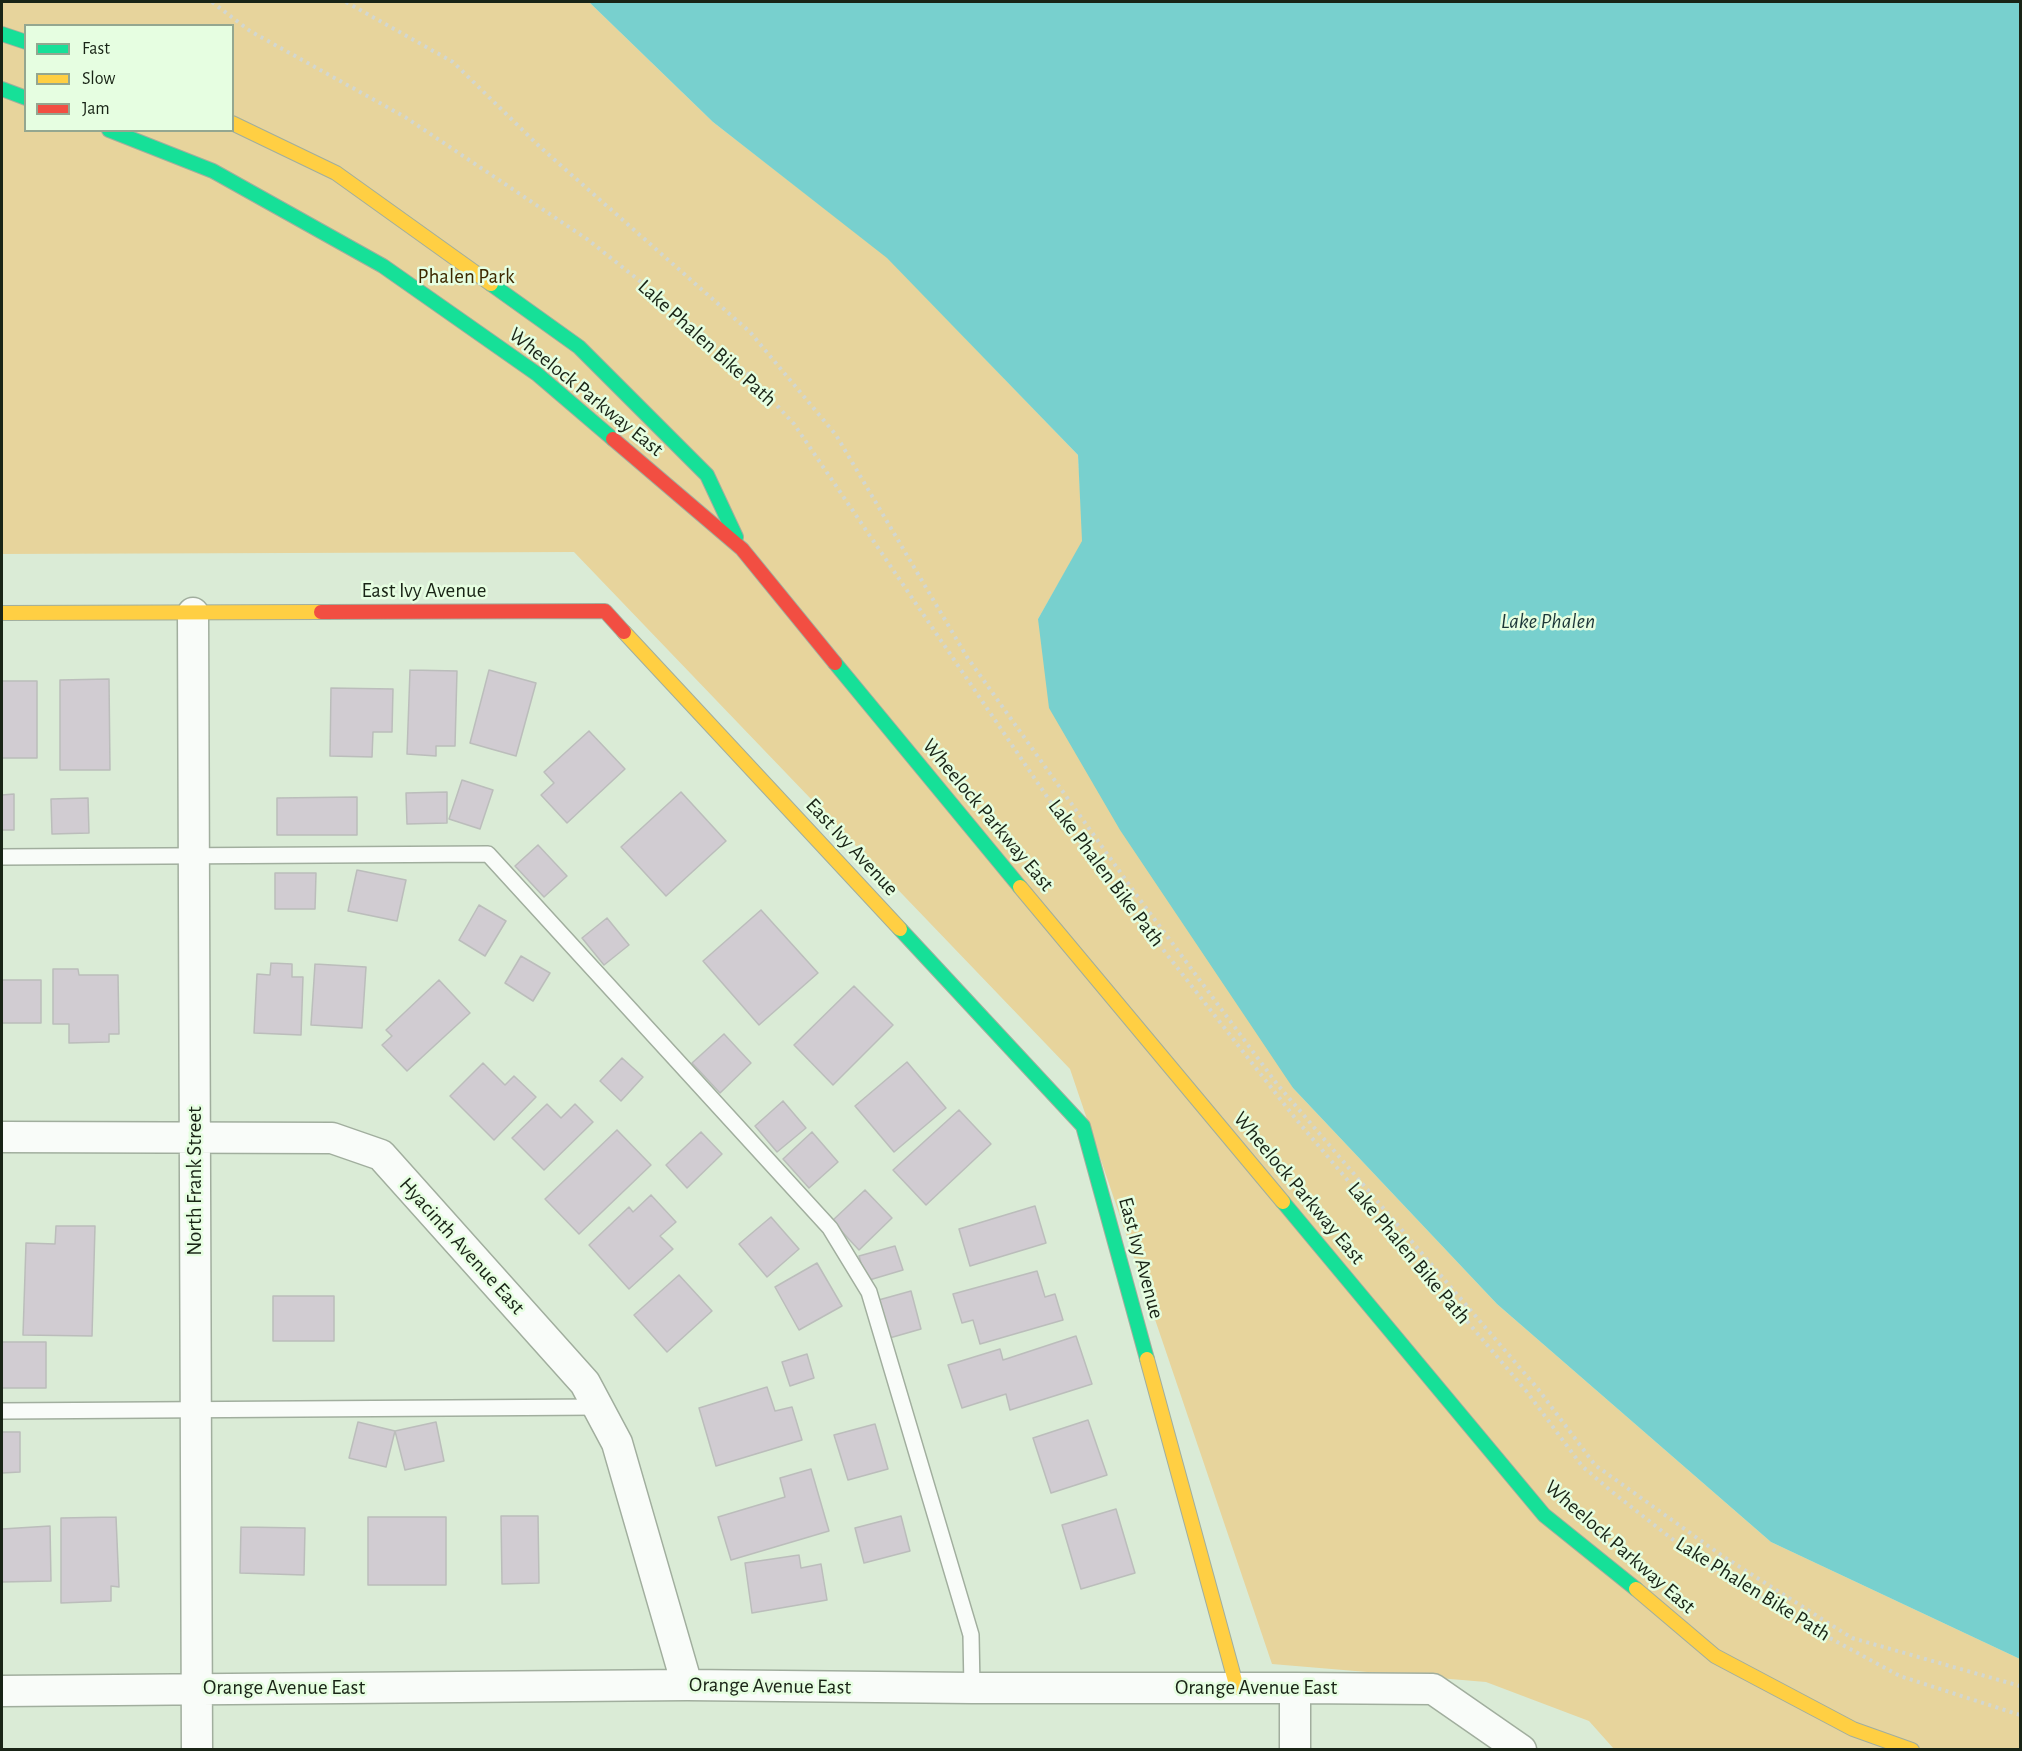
<!DOCTYPE html>
<html>
<head>
<meta charset="utf-8">
<style>
  body { margin:0 }
  #map { position:relative; width:2022px; height:1751px; overflow:hidden; background:#daebd6; font-family:"Alegreya Sans",sans-serif }
  canvas { display:block }
  .frame { position:absolute; inset:0; border:3px solid #192416; pointer-events:none }
  .legend { position:absolute; left:24px; top:24px; width:210px; height:108px; box-sizing:border-box; background:#e6fee1; border:2px solid #94a790; margin:0; padding:8px 10px; list-style:none; font-size:18px; color:#192416 }
  .legend li { display:flex; align-items:center; gap:12px; height:30px }
  .legend b { width:30px; border:2px solid #94a790 }
</style>
</head>
<body>
<div id="map">
<canvas width="2022" height="1751"></canvas>
<div class="frame"></div>
<ul class="legend">
<li><b style="height:8px;background:#16e098"></b>Fast</li>
<li><b style="height:8px;background:#ffcf43"></b>Slow</li>
<li><b style="height:8px;background:#f24e42"></b>Jam</li>
</ul>
</div>
<script>
const g = document.querySelector('canvas').getContext('2d');
g.lineJoin = 'round';
function fillPath(path, color) {
  g.fillStyle = color;
  g.fill(path, 'evenodd');
}
function poly(rows) {
  const path = new Path2D();
  for (const r of rows) {
    path.moveTo(r[0], r[1]);
    for (let i = 2; i < r.length; i += 2) path.lineTo(r[i], r[i + 1]);
  }
  return path;
}
function stroke(path, color, width, dash) {
  g.strokeStyle = color;
  g.lineWidth = width;
  g.lineCap = dash ? 'butt' : 'round';
  g.setLineDash(dash || []);
  g.stroke(path);
}
function drawText(font, color, halo, rows, align = 'center') {
  g.font = font + ' "Alegreya Sans",sans-serif';
  g.lineWidth = 5;
  g.setLineDash([]);
  g.textBaseline = 'middle';
  g.strokeStyle = halo;
  g.fillStyle = color;
  for (const [text, x, y, turn = 0] of rows) {
    g.save();
    g.translate(x, y);
    g.rotate((+turn || 0) * Math.PI / 180);
    g.textAlign = isNaN(turn) ? turn : align;
    if (halo) g.strokeText(text, 0, 0);
    g.fillText(text, 0, 0);
    g.restore();
  }
}
const green = poly([
  [2,2,589,2,713,122,887,257,1078,455,1083,541,1038,619,1293,1088,1497,1304,1771,1542,2020,1659,2020,1749,1614,1749,1589,1721,1486,1682,1272,1664,1070,1069,574,552,2,554],
  [26,26,232,26,232,130,26,130]
]);
const water = poly([
  [589,2,2020,2,2020,1659,1771,1542,1497,1304,1293,1088,1120,830,1049,708,1038,619,1082,541,1078,455,887,258,713,122]
]);
const building = poly([
  [410,670,457,671,455,746,436,746,436,756,407,754,410,670],
  [489,670,536,683,516,756,470,743,489,670],
  [109,679,110,770,60,770,60,680,109,679],
  [2,681,37,681,37,758,2,758,2,681],
  [331,688,393,689,392,732,373,732,372,757,330,756,331,688],
  [589,731,625,769,567,823,541,795,554,783,544,772,589,731],
  [462,780,493,790,480,829,449,819,462,780],
  [447,792,447,823,407,824,406,793,447,792],
  [681,792,726,841,666,896,621,847,681,792],
  [14,794,14,830,2,830,2,795,14,794],
  [357,797,357,835,277,835,277,798,357,797],
  [88,798,89,833,52,834,51,799,88,798],
  [538,845,567,876,544,897,515,866,538,845],
  [357,870,406,880,397,921,348,911,357,870],
  [275,873,316,873,315,909,275,909,275,873],
  [479,905,506,921,485,956,459,940,479,905],
  [761,910,818,973,759,1025,703,961,761,910],
  [607,918,629,945,604,965,582,938,607,918],
  [521,956,550,973,533,1001,505,983,521,956],
  [271,963,292,964,292,977,303,977,301,1035,254,1033,257,974,270,975,271,963],
  [315,964,366,967,362,1028,311,1025,315,964],
  [53,969,78,969,79,975,118,975,119,1034,109,1034,109,1042,69,1043,69,1024,53,1024,53,969],
  [2,980,41,980,41,1023,2,1023,2,980],
  [439,980,470,1013,407,1071,382,1045,392,1036,386,1030,439,980],
  [854,986,893,1025,833,1085,794,1045,854,986],
  [724,1034,751,1063,720,1093,692,1063,724,1034],
  [622,1058,643,1077,621,1101,600,1081,622,1058],
  [907,1062,946,1108,894,1152,855,1106,907,1062],
  [483,1063,505,1085,514,1076,536,1097,494,1140,450,1096,483,1063],
  [783,1101,806,1128,777,1152,755,1126,783,1101],
  [547,1104,561,1118,575,1104,593,1122,544,1170,512,1138,547,1104],
  [959,1110,991,1144,926,1205,893,1170,959,1110],
  [617,1130,651,1165,579,1234,545,1199,617,1130],
  [701,1132,722,1154,687,1188,666,1165,701,1132],
  [812,1132,838,1162,809,1188,783,1159,812,1132],
  [865,1190,892,1218,859,1250,832,1221,865,1190],
  [651,1195,676,1222,660,1236,673,1249,629,1289,589,1245,629,1207,633,1212,651,1195],
  [1035,1206,1046,1243,970,1266,959,1229,1035,1206],
  [771,1217,799,1249,767,1277,739,1244,771,1217],
  [56,1226,95,1226,92,1336,23,1335,26,1243,55,1244,56,1226],
  [895,1246,903,1270,866,1281,859,1256,895,1246],
  [817,1263,842,1306,799,1330,775,1287,817,1263],
  [1037,1271,1045,1297,1055,1294,1063,1320,980,1344,973,1320,962,1323,953,1294,1037,1271],
  [679,1275,712,1311,667,1352,634,1315,679,1275],
  [911,1291,921,1329,886,1339,875,1301,911,1291],
  [273,1296,334,1296,334,1341,273,1341,273,1296],
  [1076,1336,1092,1384,1010,1410,1006,1394,962,1408,948,1365,1000,1349,1003,1360,1076,1336],
  [2,1342,46,1342,46,1388,2,1388,2,1342],
  [807,1354,814,1378,790,1386,782,1362,807,1354],
  [767,1387,775,1411,792,1407,802,1440,716,1466,699,1408,767,1387],
  [1088,1420,1107,1475,1051,1493,1033,1438,1088,1420],
  [358,1422,395,1431,386,1467,349,1458,358,1422],
  [436,1422,444,1461,405,1470,395,1431,436,1422],
  [875,1424,888,1469,848,1480,834,1435,875,1424],
  [2,1432,20,1432,20,1472,2,1473,2,1432],
  [811,1469,829,1531,731,1560,718,1517,785,1497,780,1478,811,1469],
  [1116,1509,1135,1573,1081,1589,1062,1525,1116,1509],
  [501,1516,538,1516,539,1583,502,1584,501,1516],
  [901,1516,910,1551,864,1563,855,1528,901,1516],
  [116,1517,119,1587,111,1586,111,1601,61,1603,61,1518,116,1517],
  [368,1517,446,1517,446,1585,368,1585,368,1517],
  [50,1526,51,1581,2,1582,2,1529,50,1526],
  [241,1527,305,1528,304,1575,240,1573,241,1527],
  [799,1555,801,1568,821,1564,827,1600,752,1613,745,1563,799,1555]
]);
const path = poly([
  [212,2,250,31,405,117,587,239,665,301,747,373,794,424,1071,832,1295,1118,1527,1392,1582,1466,1611,1491,1695,1557,1791,1617,1900,1676,2020,1715],
  [346,2,453,62,540,147,750,332,836,435,967,657,1135,893,1277,1084,1538,1389,1595,1465,1721,1555,1852,1638,2020,1686]
]);
const lane = poly([
  [2,857,488,854,830,1228,869,1292,971,1635,972,1688],
  [2,1411,598,1407]
]);
const street = poly([
  [193,613,197,1750],
  [2,1137,332,1138,381,1155,585,1383,617,1443,687,1685],
  [1295,1688,1295,1750],
  [2,1691,687,1685,972,1688,1295,1688,1433,1689,1521,1750]
]);
const fast = poly([
  [2,34,26,42],
  [2,89,26,98],
  [109,130,213,171,383,266,537,374,613,439],
  [491,284,579,347,707,475,736,537],
  [835,663,1020,887],
  [900,929,1083,1126,1147,1359],
  [1283,1202,1544,1515,1636,1589]
]);
const slow = poly([
  [232,123,336,173,491,284],
  [2,613,321,612],
  [624,632,900,929],
  [1020,887,1283,1202],
  [1147,1359,1237,1688],
  [1636,1589,1715,1656,1853,1729,1912,1750]
]);
const jam = poly([
  [613,439,742,549,835,663],
  [321,612,605,611,624,632]
]);
const parkNames = [
  ["Phalen Park",466,277]
];
const streetNames = [
  ["Lake Phalen Bike Path",707,343,42],
  ["Wheelock Parkway East",586,392,39],
  ["East Ivy Avenue",424,591],
  ["Wheelock Parkway East",988,815,50],
  ["East Ivy Avenue",852,847,47],
  ["Lake Phalen Bike Path",1106,873,53],
  ["North Frank Street",195,1181,-90],
  ["Wheelock Parkway East",1299,1188,50],
  ["Hyacinth Avenue East",462,1246,48],
  ["Lake Phalen Bike Path",1409,1253,50],
  ["East Ivy Avenue",1141,1258,75],
  ["Wheelock Parkway East",1620,1547,41],
  ["Lake Phalen Bike Path",1753,1589,32],
  ["Orange Avenue East",770,1686,1],
  ["Orange Avenue East",284,1688],
  ["Orange Avenue East",1256,1688]
];
const waterNames = [
  ["Lake Phalen",1548,621]
];
fillPath(green, '#e7d49c');
fillPath(water, '#78d0ce');
fillPath(building, '#d1ccd2');
stroke(building, '#bbbdbb', 1.5);
stroke(lane, '#a1ae9e', 18);
stroke(street, '#a1ae9e', 33);
stroke(fast, '#a1ae9e', 16);
stroke(slow, '#a1ae9e', 16);
stroke(jam, '#a1ae9e', 16);
stroke(path, '#d2d7d1', 4, [3, 4.5]);
stroke(lane, '#f9fcf9', 15);
stroke(street, '#f9fcf9', 30);
stroke(fast, '#16e098', 14);
stroke(slow, '#ffcf43', 14);
stroke(jam, '#f24e42', 14);
drawText('21px', '#3e2900', '#e6fee1', parkNames);
drawText('21px', '#192416', '#e6fee1', streetNames);
drawText('italic 22px', '#1d3739', '#e6fee1', waterNames);
</script>
</body>
</html>
